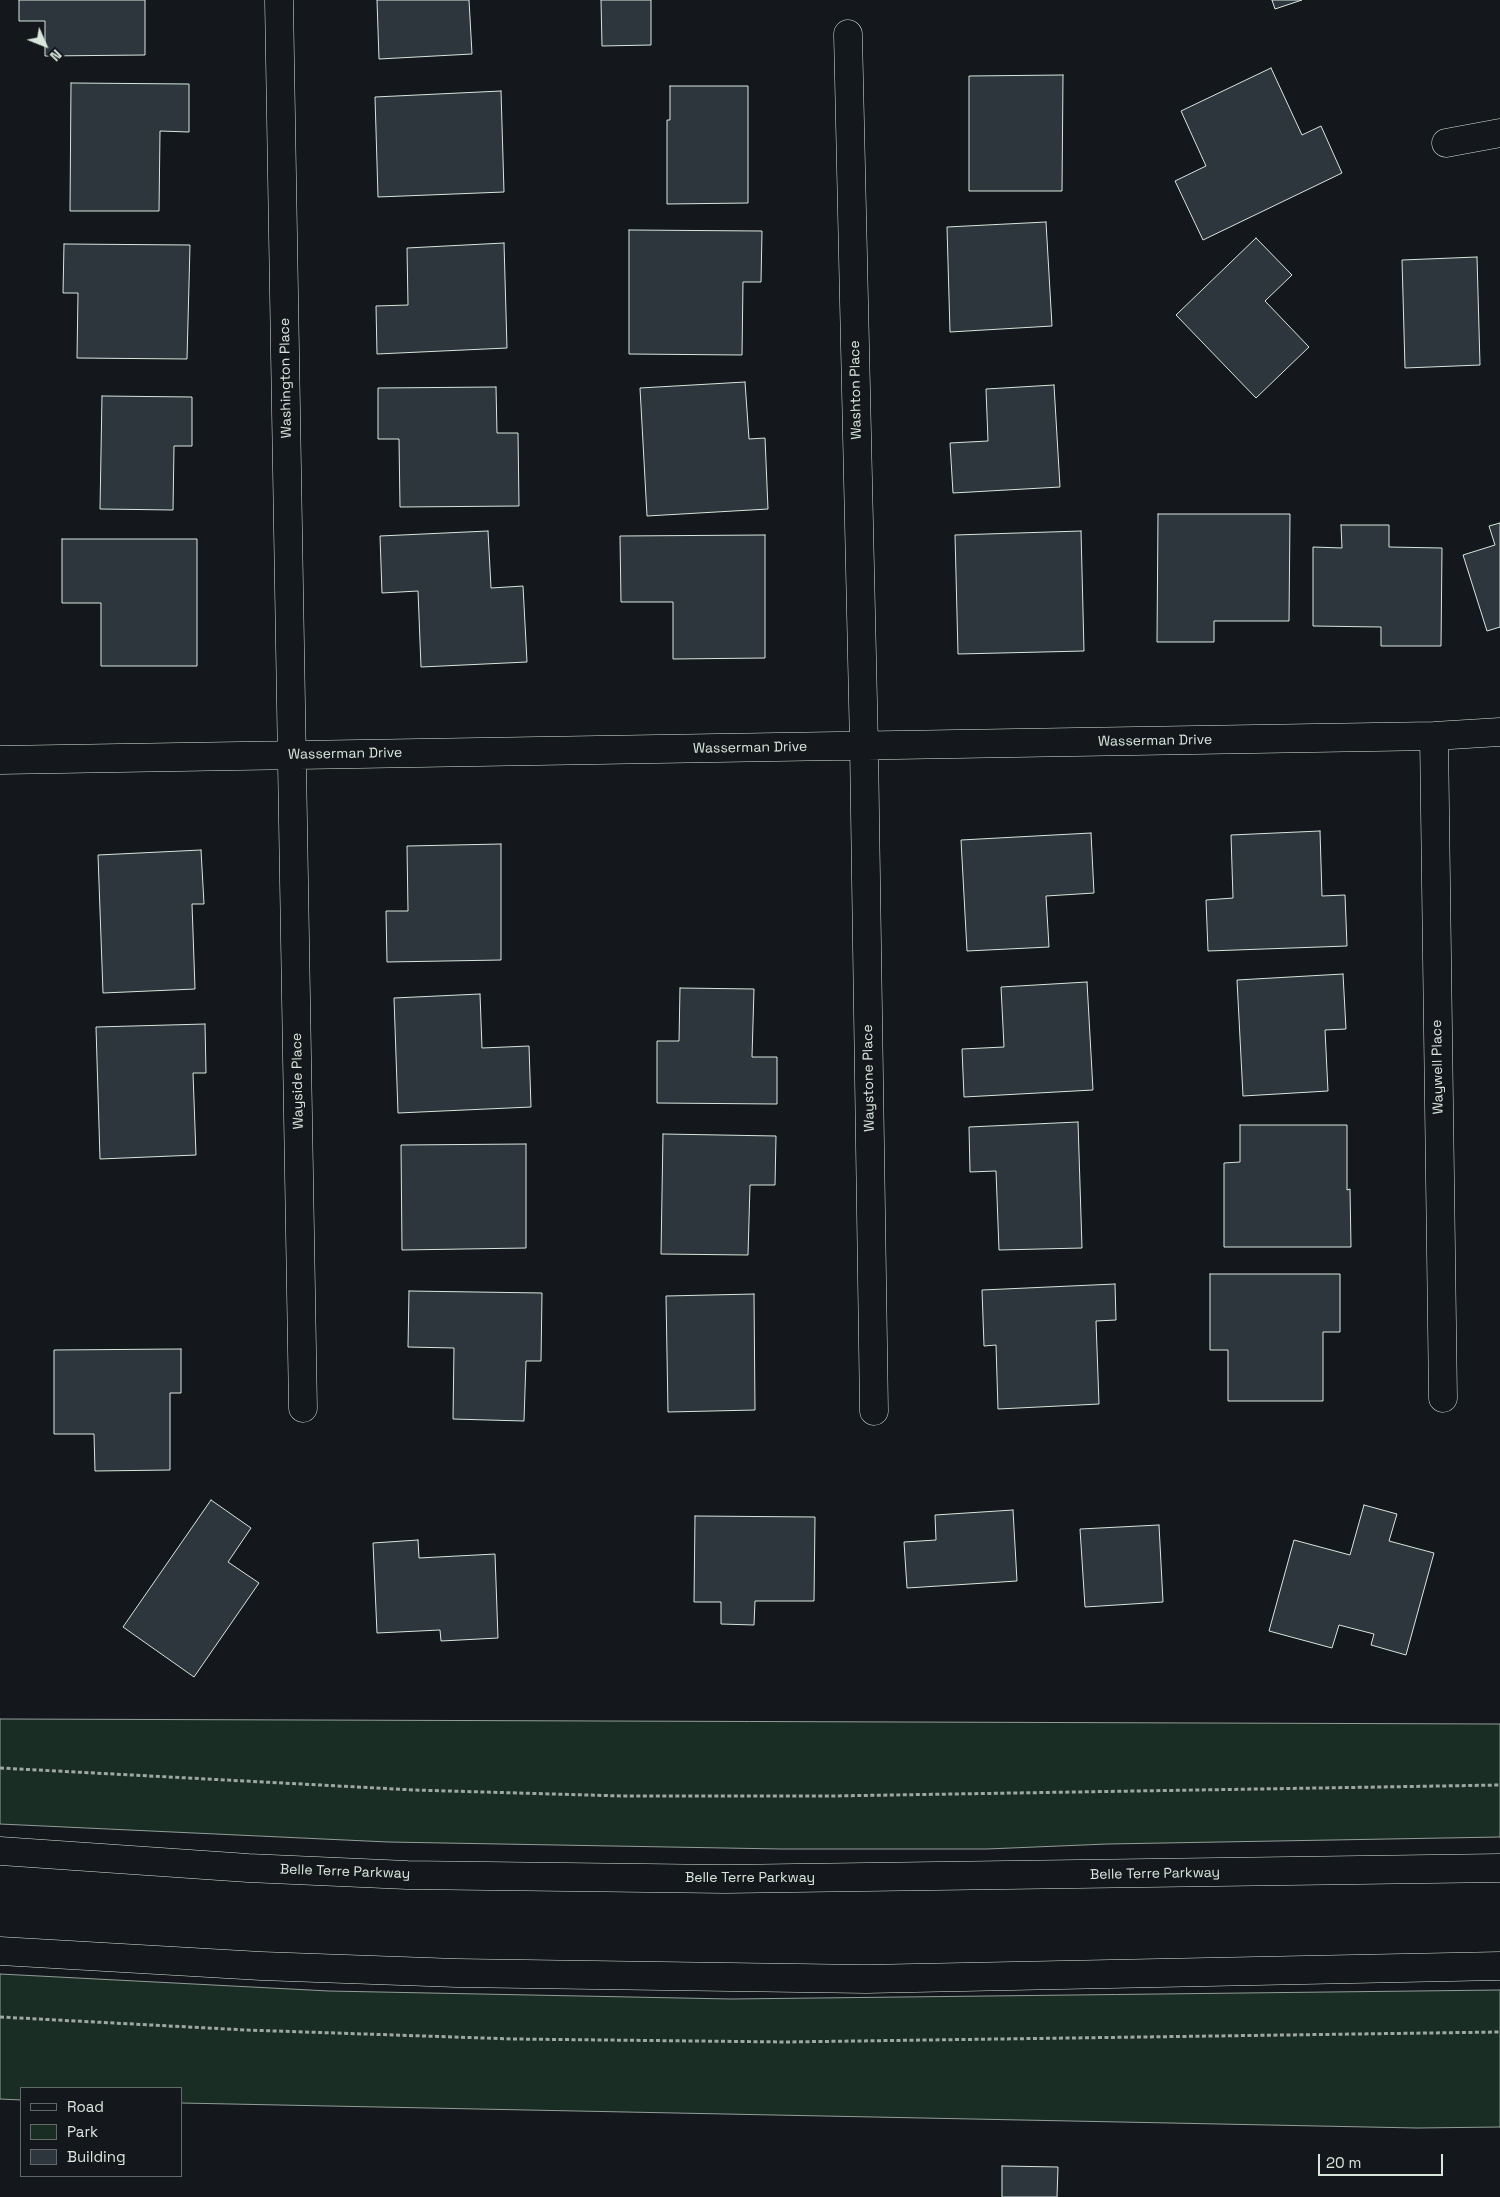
<!DOCTYPE html>
<html>
<head>
<meta charset="utf-8">
<style>
  body { margin:0 }
  #map { position:relative; width:1500px; height:2197px; overflow:hidden; background:#14181c; font-family:"Space Grotesk",sans-serif }
  canvas { display:block }
  .legend { position:absolute; left:20px; top:2087px; width:162px; height:90px; box-sizing:border-box; background:#14181c; border:1px solid #626a69; margin:0; padding:6px 9px; list-style:none; font-size:15px; color:#d8e6dc }
  .legend li { display:flex; align-items:center; gap:10px; height:25px }
  .legend b { width:25px; border:1px solid #626a69 }
  .north { position:absolute; left:20px; top:20px; width:50px; height:50px; -webkit-text-stroke:4px #14181c; paint-order:stroke; rotate:134deg; font-size:14px; font-weight:700; line-height:20px; text-align:center; color:#d8e6dc }
  .north::after { content:''; display:block; margin:auto; width:18px; height:22px; background:#d8e6dc; clip-path:polygon(50% 0,100% 100%,50% 72%,0 100%) }
  .scale { position:absolute; left:1318px; top:2154px; width:125px; height:22px; box-sizing:border-box; border:2px solid #d8e6dc; border-top:0; padding-left:6px; font-size:15px; line-height:18px; white-space:nowrap; color:#d8e6dc; -webkit-text-stroke:4px #14181c; paint-order:stroke }
</style>
</head>
<body>
<div id="map">
<canvas width="1500" height="2197"></canvas>
<ul class="legend">
<li><b style="height:6px;background:#14181c"></b>Road</li>
<li><b style="height:14px;background:#1a2d24"></b>Park</li>
<li><b style="height:14px;background:#2c363c"></b>Building</li>
</ul>
<div class="north">N</div>
<div class="scale">20 m</div>
</div>
<script>
const g = document.querySelector('canvas').getContext('2d');
g.lineJoin = 'round';
function fillPath(path, color) {
  g.fillStyle = color;
  g.fill(path, 'evenodd');
}
function poly(rows) {
  const path = new Path2D();
  for (const r of rows) {
    path.moveTo(r[0], r[1]);
    for (let i = 2; i < r.length; i += 2) path.lineTo(r[i], r[i + 1]);
  }
  return path;
}
function stroke(path, color, width, dash) {
  g.strokeStyle = color;
  g.lineWidth = width;
  g.lineCap = dash ? 'butt' : 'round';
  g.setLineDash(dash || []);
  g.stroke(path);
}
function drawText(font, color, halo, rows, align = 'center') {
  g.font = font + ' "Space Grotesk",sans-serif';
  g.lineWidth = 4;
  g.setLineDash([]);
  g.textBaseline = 'middle';
  g.strokeStyle = halo;
  g.fillStyle = color;
  for (const [text, x, y, turn = 0] of rows) {
    g.save();
    g.translate(x, y);
    g.rotate((+turn || 0) * Math.PI / 180);
    g.textAlign = isNaN(turn) ? turn : align;
    if (halo) g.strokeText(text, 0, 0);
    g.fillText(text, 0, 0);
    g.restore();
  }
}
const green = poly([
  [0,1719,1500,1724,1500,1837,1107,1844,987,1849,781,1849,388,1842,0,1824,0,1719],
  [0,1974,329,1991,731,1999,1500,1990,1500,2127,1417,2128,181,2103,181,2088,21,2088,21,2100,0,2099,0,1974]
]);
const building = poly([
  [19,0,145,0,145,55,45,56,45,21,19,21,19,0],
  [377,0,469,0,472,54,379,59,377,0],
  [601,0,651,0,651,45,602,46,601,0],
  [1272,0,1302,0,1275,9,1272,0],
  [1271,68,1302,135,1321,126,1342,173,1203,240,1175,181,1206,166,1181,111,1271,68],
  [1063,75,1062,191,969,191,969,76,1063,75],
  [71,83,189,84,189,132,160,131,159,211,70,211,71,83],
  [670,86,748,86,748,203,667,204,667,120,670,120,670,86],
  [501,91,504,192,378,197,375,97,501,91],
  [1046,222,1052,326,950,332,947,227,1046,222],
  [629,230,762,231,761,282,743,282,742,355,629,354,629,230],
  [1256,238,1292,275,1265,301,1309,347,1256,398,1176,315,1256,238],
  [504,243,507,348,377,354,376,306,408,305,407,248,504,243],
  [64,244,190,245,187,359,77,358,78,293,63,293,64,244],
  [1477,257,1480,365,1405,368,1402,260,1477,257],
  [745,382,749,439,765,438,768,509,647,516,640,388,745,382],
  [1054,385,1060,487,953,493,950,443,988,441,986,389,1054,385],
  [496,387,497,433,518,433,519,506,400,507,399,439,378,439,378,388,496,387],
  [102,396,192,397,192,446,174,446,173,510,100,509,102,396],
  [1158,514,1290,514,1289,621,1214,621,1214,642,1157,642,1158,514],
  [1500,523,1500,627,1487,631,1463,555,1495,545,1489,526,1500,523],
  [1341,525,1389,525,1389,547,1442,548,1441,646,1381,646,1381,627,1313,626,1313,547,1342,548,1341,525],
  [488,531,491,588,523,586,527,662,421,667,418,591,382,593,380,536,488,531],
  [1081,531,1084,651,958,654,955,535,1081,531],
  [765,535,765,658,673,659,673,602,621,602,620,536,765,535],
  [62,539,197,539,197,666,101,666,101,603,62,603,62,539],
  [1320,831,1322,896,1345,895,1347,946,1208,951,1206,900,1233,898,1231,835,1320,831],
  [1091,833,1094,893,1046,896,1049,947,967,951,961,840,1091,833],
  [501,844,501,960,387,962,386,911,408,911,407,846,501,844],
  [201,850,204,904,192,904,195,989,103,993,98,855,201,850],
  [1343,974,1346,1029,1325,1030,1328,1091,1243,1096,1237,980,1343,974],
  [1087,982,1093,1090,964,1097,962,1049,1004,1047,1001,987,1087,982],
  [680,988,754,989,752,1057,777,1057,777,1104,657,1103,657,1041,679,1041,680,988],
  [480,994,482,1048,529,1046,531,1107,398,1113,394,998,480,994],
  [205,1024,206,1073,193,1073,196,1155,100,1159,96,1027,205,1024],
  [1078,1122,1082,1248,999,1250,996,1171,970,1172,969,1127,1078,1122],
  [1240,1125,1347,1125,1347,1190,1350,1189,1351,1247,1224,1247,1224,1163,1240,1162,1240,1125],
  [663,1134,776,1136,775,1185,750,1185,748,1255,661,1254,663,1134],
  [526,1144,526,1248,402,1250,401,1145,526,1144],
  [1210,1274,1340,1274,1340,1332,1323,1332,1323,1401,1228,1401,1228,1350,1210,1350,1210,1274],
  [1115,1284,1116,1320,1096,1321,1099,1404,998,1409,996,1345,984,1346,982,1290,1115,1284],
  [409,1291,542,1293,541,1361,526,1361,524,1421,453,1419,454,1348,408,1347,409,1291],
  [754,1294,755,1410,668,1412,666,1296,754,1294],
  [181,1349,181,1393,170,1393,170,1470,95,1471,94,1434,54,1434,54,1350,181,1349],
  [211,1500,251,1528,228,1562,259,1583,194,1677,123,1627,211,1500],
  [1364,1505,1397,1514,1389,1541,1434,1553,1406,1655,1371,1645,1374,1634,1339,1625,1332,1648,1269,1631,1294,1540,1350,1555,1364,1505],
  [1013,1510,1017,1581,907,1588,904,1542,936,1540,935,1515,1013,1510],
  [695,1516,815,1517,814,1601,755,1601,754,1625,721,1624,721,1602,694,1602,695,1516],
  [1159,1525,1163,1602,1085,1607,1080,1529,1159,1525],
  [418,1540,419,1558,495,1554,498,1638,441,1641,440,1630,377,1633,373,1543,418,1540],
  [1002,2166,1058,2167,1057,2197,1002,2197,1002,2166]
]);
const path = poly([
  [0,1768,414,1790,622,1796,832,1796,1500,1785],
  [0,2017,246,2030,513,2039,785,2042,1500,2032]
]);
const minor = poly([
  [279,0,303,1408],
  [848,34,864,746,874,1411],
  [1446,143,1500,133],
  [1434,736,1443,1398],
  [0,760,1434,736,1500,732]
]);
const major = poly([
  [0,1851,248,1868,407,1875,725,1879,1500,1868],
  [0,1951,261,1966,457,1973,866,1979,1500,1966]
]);
const streetNames = [
  ["Washington Place",286,378,-91],
  ["Washton Place",856,390,-91],
  ["Wasserman Drive",1155,741,-1],
  ["Wasserman Drive",750,748,-1],
  ["Wasserman Drive",345,754,-1],
  ["Waywell Place",1438,1067,-91],
  ["Waystone Place",869,1078,-91],
  ["Wayside Place",298,1081,-91],
  ["Belle Terre Parkway",345,1872,2],
  ["Belle Terre Parkway",1155,1874,-1],
  ["Belle Terre Parkway",750,1878]
];
fillPath(green, '#1a2d24');
stroke(green, '#939e99', 1);
fillPath(building, '#2c363c');
stroke(building, '#d8e6dc', 1);
stroke(minor, '#d8e6dc', 29);
stroke(major, '#d8e6dc', 29);
stroke(path, '#9da8a2', 3, [4, 2.5]);
stroke(minor, '#14181c', 28);
stroke(major, '#14181c', 28);
drawText('14px', '#d8e6dc', '#14181c', streetNames);
</script>
</body>
</html>
